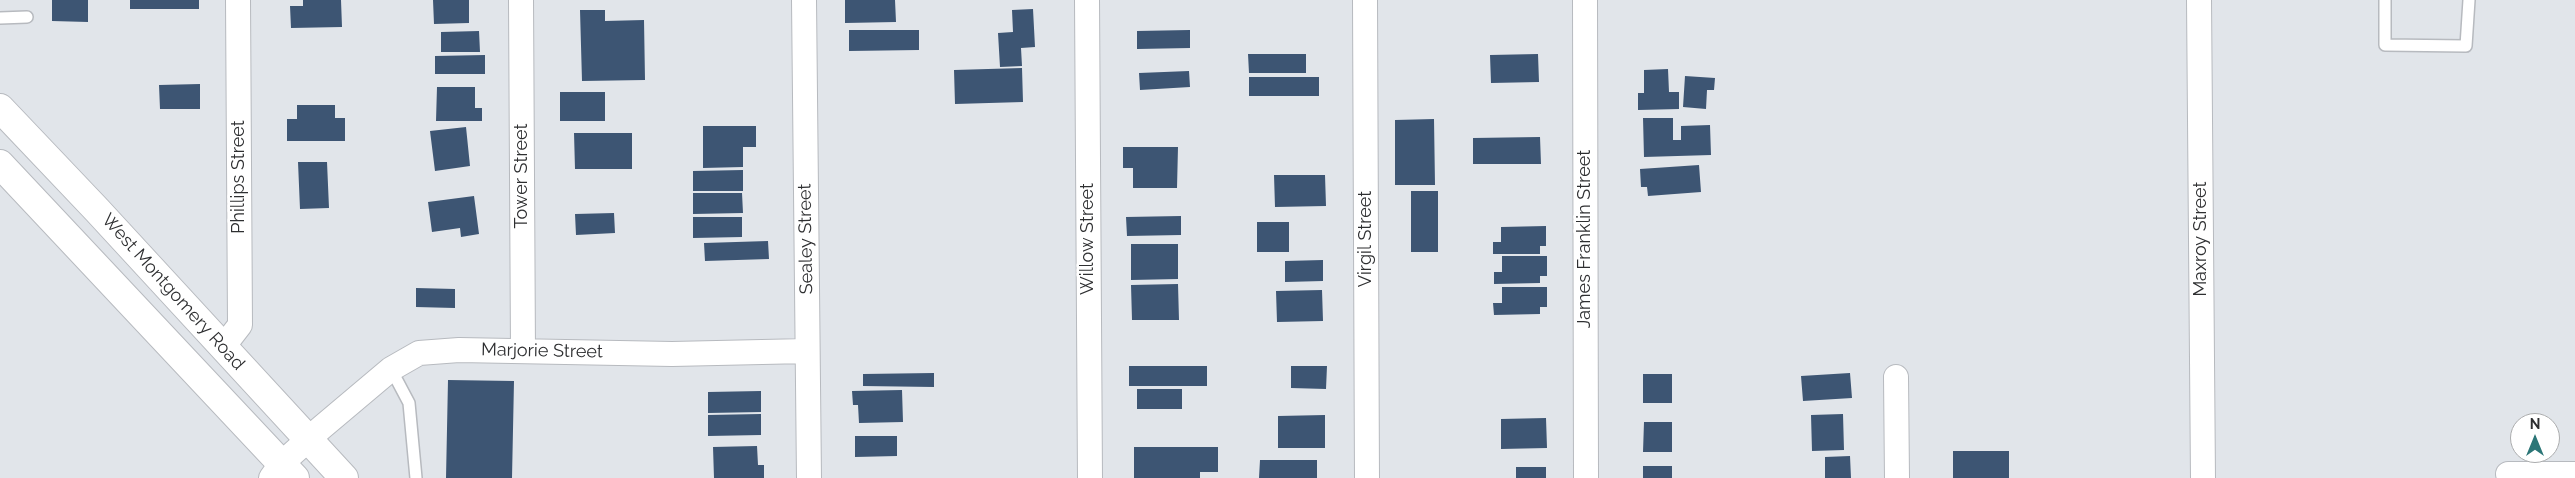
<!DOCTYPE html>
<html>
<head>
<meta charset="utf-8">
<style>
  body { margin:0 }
  #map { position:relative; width:2575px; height:478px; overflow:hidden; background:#e1e5ea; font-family:Raleway,sans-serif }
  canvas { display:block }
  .north { position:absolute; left:2510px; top:413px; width:50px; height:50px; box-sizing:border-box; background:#fff; border:1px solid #abacad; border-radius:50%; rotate:0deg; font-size:14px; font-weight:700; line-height:20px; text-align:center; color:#2e2f31 }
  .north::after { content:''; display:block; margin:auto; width:18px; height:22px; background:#2c7677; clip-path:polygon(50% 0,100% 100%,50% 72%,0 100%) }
</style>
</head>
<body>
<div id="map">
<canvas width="2575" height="478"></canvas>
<div class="north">N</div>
</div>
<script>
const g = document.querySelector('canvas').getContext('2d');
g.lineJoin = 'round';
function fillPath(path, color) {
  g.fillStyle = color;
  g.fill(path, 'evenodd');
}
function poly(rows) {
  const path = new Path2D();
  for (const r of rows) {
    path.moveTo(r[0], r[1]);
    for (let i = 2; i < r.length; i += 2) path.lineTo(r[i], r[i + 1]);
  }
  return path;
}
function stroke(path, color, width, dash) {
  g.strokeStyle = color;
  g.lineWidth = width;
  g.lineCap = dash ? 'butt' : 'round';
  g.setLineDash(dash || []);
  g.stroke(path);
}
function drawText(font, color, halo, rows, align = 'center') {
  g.font = font + ' Raleway,sans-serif';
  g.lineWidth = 5;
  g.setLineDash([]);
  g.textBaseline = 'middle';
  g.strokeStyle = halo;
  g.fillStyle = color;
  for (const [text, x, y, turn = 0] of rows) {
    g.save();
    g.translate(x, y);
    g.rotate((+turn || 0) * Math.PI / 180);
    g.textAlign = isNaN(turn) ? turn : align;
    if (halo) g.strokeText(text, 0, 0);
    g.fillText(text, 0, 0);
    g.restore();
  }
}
const building = poly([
  [52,0,88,0,88,22,52,21],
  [130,0,199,0,199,9,130,9],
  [303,0,341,0,342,27,291,28,290,6,303,6],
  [433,0,469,0,469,23,434,24],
  [845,0,895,0,896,22,845,23],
  [1033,9,1035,47,1021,48,1022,66,1000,67,998,33,1013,32,1012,10],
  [580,10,605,10,605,21,644,20,645,80,582,81],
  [849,30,919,30,919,50,849,51],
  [1190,30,1190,48,1137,49,1137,31],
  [479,31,480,52,441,52,441,32],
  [1248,54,1306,54,1306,73,1249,73],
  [1538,54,1539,82,1491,83,1490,55],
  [485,55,485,74,435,74,435,56],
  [1022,68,1023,102,955,104,954,70],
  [1668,69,1669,92,1679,92,1679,109,1638,110,1638,93,1644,93,1644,70],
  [1189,71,1190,87,1140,90,1139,73],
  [1685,76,1715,78,1714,90,1707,90,1706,109,1683,107],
  [1249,77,1319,77,1319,96,1249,96],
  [200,84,200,109,160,109,159,85],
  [437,87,475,87,475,108,482,108,482,121,436,121],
  [560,92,605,92,605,121,560,121],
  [297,105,335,105,335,118,345,118,345,141,287,141,287,119,297,119],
  [1643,118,1673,118,1673,140,1681,140,1681,126,1710,125,1711,155,1644,157],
  [1434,119,1435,185,1395,185,1395,120],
  [703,126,756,126,756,147,743,147,743,167,703,168],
  [466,127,470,166,435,171,430,131],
  [574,133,632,133,632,169,575,169],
  [1540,137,1541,164,1473,164,1473,138],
  [1123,147,1178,147,1177,188,1133,188,1133,168,1123,168],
  [298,162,327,162,329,208,300,209],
  [1699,165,1701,192,1648,196,1647,187,1641,187,1640,169],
  [743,170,743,191,693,191,693,171],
  [1274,175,1325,175,1326,206,1275,207],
  [1411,191,1438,191,1438,252,1411,252],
  [693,193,742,193,743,213,693,214],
  [474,196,479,234,461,237,460,228,432,232,428,202],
  [614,213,615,233,576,235,575,214],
  [1181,216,1181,235,1127,236,1126,217],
  [693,217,742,217,742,237,693,238],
  [1257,222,1289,222,1289,252,1257,252],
  [1546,226,1546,246,1540,246,1540,254,1493,254,1493,242,1501,242,1501,227],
  [768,241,769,259,705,261,704,243],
  [1131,244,1178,244,1178,279,1131,280],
  [1502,256,1547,256,1547,276,1540,276,1540,283,1494,284,1494,272,1502,272],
  [1323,260,1323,281,1285,282,1285,261],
  [1178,284,1179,320,1132,320,1131,285],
  [1502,287,1547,287,1547,307,1540,307,1540,314,1494,315,1493,303,1502,303],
  [416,288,455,289,455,308,416,307],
  [1322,290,1323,321,1277,322,1276,291],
  [1129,366,1207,366,1207,386,1129,386],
  [1291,366,1327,366,1326,389,1291,388],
  [934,373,934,387,863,386,863,374],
  [1850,373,1852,398,1803,401,1801,376],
  [1643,374,1672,374,1672,403,1643,403],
  [448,380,514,381,512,478,446,478],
  [1137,389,1182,389,1182,409,1137,409],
  [902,390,903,422,859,423,858,405,853,405,852,391],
  [761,391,761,412,708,413,708,392],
  [761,414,761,435,708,436,708,415],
  [1843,414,1844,450,1812,451,1811,415],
  [1325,415,1325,448,1278,448,1278,416],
  [1546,418,1547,448,1501,449,1501,419],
  [1644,422,1672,422,1672,452,1643,452],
  [855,436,897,436,897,456,855,457],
  [757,446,758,465,764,465,764,478,714,478,713,447],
  [1134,447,1218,447,1218,472,1200,472,1200,478,1134,478],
  [1953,451,2009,451,2009,478,1953,478],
  [1850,456,1851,478,1825,478,1825,457],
  [1260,460,1317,460,1317,478,1259,478],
  [1643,466,1672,466,1672,478,1643,478],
  [1516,467,1546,467,1546,478,1516,478]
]);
const service = poly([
  [2385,0,2385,45,2466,46,2469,0],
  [0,18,27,17],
  [391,369,409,403,416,478]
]);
const minor = poly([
  [521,0,523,351],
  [804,0,809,478],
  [1087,0,1090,478],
  [1365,0,1367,478],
  [1585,0,1586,478],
  [2199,0,2203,478],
  [223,347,240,325,238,0],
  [1896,377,1897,478],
  [2508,474,2575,474],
  [271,478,281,464,321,428,391,369,419,353,459,350,672,354,807,351]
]);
const secondary = poly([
  [0,108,97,210,344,478],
  [0,164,295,478]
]);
const streetNames = [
  ["Tower Street",522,176,-90],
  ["Phillips Street",239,177,-90],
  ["Sealey Street",806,239,-91],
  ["Willow Street",1088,239,-90],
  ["Virgil Street",1366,239,-90],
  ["James Franklin Street",1585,239,-90],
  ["Maxroy Street",2201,239,-90],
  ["West Montgomery Road",173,292,48],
  ["Marjorie Street",542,351,1]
];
fillPath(building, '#3d5573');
stroke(service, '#b7babf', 14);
stroke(minor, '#b7babf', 26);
stroke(secondary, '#b7babf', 30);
stroke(service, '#fff', 11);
stroke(minor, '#fff', 24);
stroke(secondary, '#fff', 28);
drawText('18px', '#2e2f31', '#fff', streetNames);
</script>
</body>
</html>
